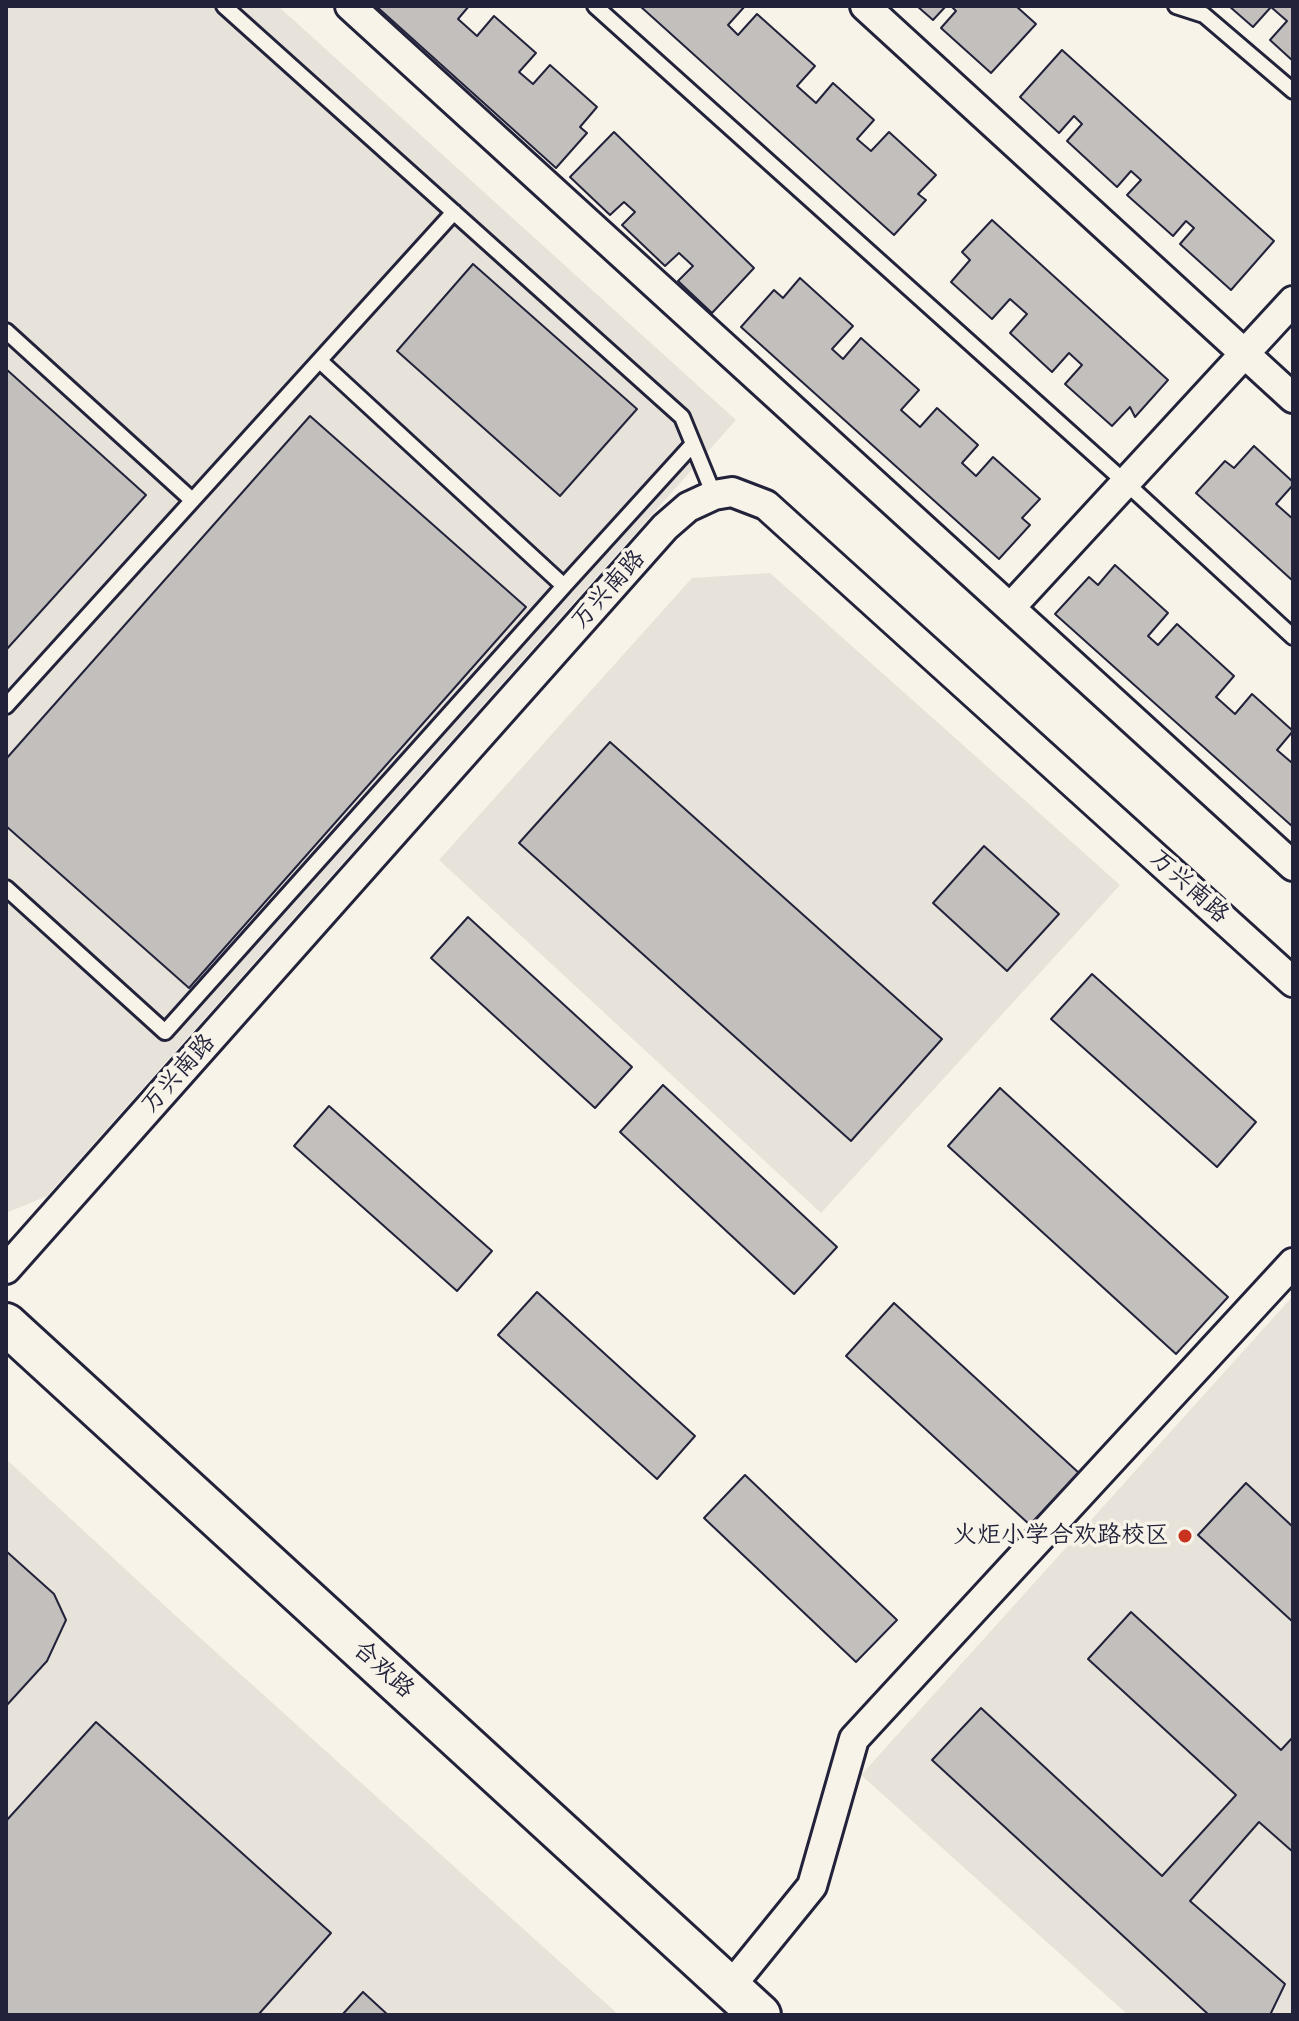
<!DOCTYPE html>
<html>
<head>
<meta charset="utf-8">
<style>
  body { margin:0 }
  #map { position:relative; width:1299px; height:2021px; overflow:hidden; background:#f7f3e8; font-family:Itim,sans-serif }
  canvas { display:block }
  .frame { position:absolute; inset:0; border:8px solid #22223b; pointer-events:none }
</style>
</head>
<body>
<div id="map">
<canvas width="1299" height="2021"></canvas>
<div class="frame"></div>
</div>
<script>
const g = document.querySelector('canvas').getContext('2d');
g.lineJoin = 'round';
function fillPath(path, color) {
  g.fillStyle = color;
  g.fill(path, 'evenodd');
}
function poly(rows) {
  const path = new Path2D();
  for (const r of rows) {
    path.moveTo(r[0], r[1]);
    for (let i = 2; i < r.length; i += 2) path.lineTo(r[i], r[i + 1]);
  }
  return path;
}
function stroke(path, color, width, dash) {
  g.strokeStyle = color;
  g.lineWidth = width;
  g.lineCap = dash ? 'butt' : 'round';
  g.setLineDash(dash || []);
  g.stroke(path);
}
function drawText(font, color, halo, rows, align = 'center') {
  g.font = font + ' Itim,"LXGW WenKai TC",sans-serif';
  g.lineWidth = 7;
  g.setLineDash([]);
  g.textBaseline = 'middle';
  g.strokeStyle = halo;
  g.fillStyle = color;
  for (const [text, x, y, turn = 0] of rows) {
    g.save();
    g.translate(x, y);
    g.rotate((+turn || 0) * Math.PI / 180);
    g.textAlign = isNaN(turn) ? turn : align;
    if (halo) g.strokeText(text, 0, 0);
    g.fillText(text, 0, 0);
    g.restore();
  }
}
const built = poly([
  [6,6,278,6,736,420,47,1196,6,1213],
  [770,573,1120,885,821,1213,439,860,692,578],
  [1293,1296,1293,2015,1128,2015,861,1775],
  [6,1459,177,1617,619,2015,6,2015]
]);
const building = poly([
  [376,6,469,6,458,19,477,36,494,16,536,53,519,72,533,84,550,65,597,107,580,127,587,133,556,168,376,6],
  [640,6,745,6,728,25,738,35,757,14,815,66,797,86,816,103,833,83,874,120,857,139,871,151,889,132,936,175,918,194,926,200,894,235,640,6],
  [917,6,946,6,933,20,917,6],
  [951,6,1016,6,1036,24,991,73,941,28,956,11,951,6],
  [1229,6,1293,6,1293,61,1270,40,1287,21,1271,7,1253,27,1229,6],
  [1062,50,1274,241,1231,290,1180,244,1194,228,1186,221,1173,236,1127,195,1141,180,1131,171,1117,187,1067,141,1082,124,1074,116,1059,133,1020,97,1062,50],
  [614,132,754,268,712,313,678,281,693,266,679,253,665,266,622,225,635,212,624,202,610,215,570,177,614,132],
  [992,220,1168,380,1135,417,1130,407,1112,426,1065,384,1082,365,1069,353,1052,372,1010,333,1027,314,1010,299,992,319,951,282,970,260,962,252,992,220],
  [473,264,637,409,560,496,397,351,473,264],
  [800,278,853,326,832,349,843,359,861,338,919,390,901,410,920,427,937,408,978,445,962,463,976,476,993,457,1040,499,1022,518,1030,525,999,559,741,327,774,290,783,298,800,278],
  [6,369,146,495,6,650,6,369],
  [310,416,526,607,189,988,6,826,6,759,310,416],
  [1254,446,1293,482,1293,485,1276,504,1293,519,1293,581,1196,493,1225,461,1234,468,1254,446],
  [1115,565,1168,613,1148,636,1158,645,1177,624,1234,676,1216,697,1235,714,1252,694,1293,731,1277,750,1291,762,1293,760,1293,827,1055,614,1089,577,1098,585,1115,565],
  [610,742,942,1039,851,1141,519,843,610,742],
  [984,846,1059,914,1007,971,933,903,984,846],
  [468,917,632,1067,595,1108,431,958,468,917],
  [1092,974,1256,1122,1217,1167,1051,1019,1092,974],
  [663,1085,837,1247,794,1294,620,1132,663,1085],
  [1000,1088,1228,1297,1176,1354,948,1146,1000,1088],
  [329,1106,492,1251,457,1291,294,1146,329,1106],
  [537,1292,695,1436,657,1479,498,1335,537,1292],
  [894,1303,1079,1473,1030,1525,846,1356,894,1303],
  [745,1475,897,1620,856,1662,704,1518,745,1475],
  [1246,1483,1293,1527,1293,1622,1198,1535,1246,1483],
  [6,1551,54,1594,66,1620,47,1661,6,1706,6,1551],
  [1131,1612,1281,1750,1293,1737,1293,1852,1259,1822,1190,1901,1285,1984,1270,2015,1209,2015,932,1760,981,1708,1162,1876,1236,1795,1088,1659,1131,1612],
  [96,1722,331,1933,258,2015,6,2015,6,1821,96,1722],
  [363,1992,388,2015,342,2015,363,1992]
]);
const lane = poly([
  [224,6,682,417,714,495],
  [595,6,1126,483,1293,637],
  [1176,6,1204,15,1293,91],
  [6,331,192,500],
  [320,361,564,586,693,444],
  [6,706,454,212],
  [6,888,165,1032,564,586]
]);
const street = poly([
  [350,6,1293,866],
  [865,6,1293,398],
  [1010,608,1293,301],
  [6,1269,665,527,688,507,714,495,732,492,766,505,1293,982],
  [730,1987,812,1886,854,1739,1293,1263]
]);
const secondary = poly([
  [6,1324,760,2015]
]);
const markers = [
  [1185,1536,8,"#c8321e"]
];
const streetNames = [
  ["万兴南路",609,590,-48],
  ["万兴南路",1189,887,42],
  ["万兴南路",179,1074,-48],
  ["合欢路",383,1670,42]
];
const poiNames = [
  ["火炬小学合欢路校区",1169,1536]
];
fillPath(built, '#e7e3db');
fillPath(building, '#c2bfbd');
stroke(building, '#22223b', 2);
stroke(lane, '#22223b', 20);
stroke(street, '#22223b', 34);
stroke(secondary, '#22223b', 46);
stroke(lane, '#f7f3e8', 14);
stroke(street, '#f7f3e8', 28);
stroke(secondary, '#f7f3e8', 40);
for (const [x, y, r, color] of markers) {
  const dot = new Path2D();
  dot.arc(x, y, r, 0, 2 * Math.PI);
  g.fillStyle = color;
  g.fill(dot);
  stroke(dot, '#f7f3e8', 3);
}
drawText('24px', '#22223b', '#f7f3e8', streetNames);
drawText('24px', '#22223b', '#f7f3e8', poiNames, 'right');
</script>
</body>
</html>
